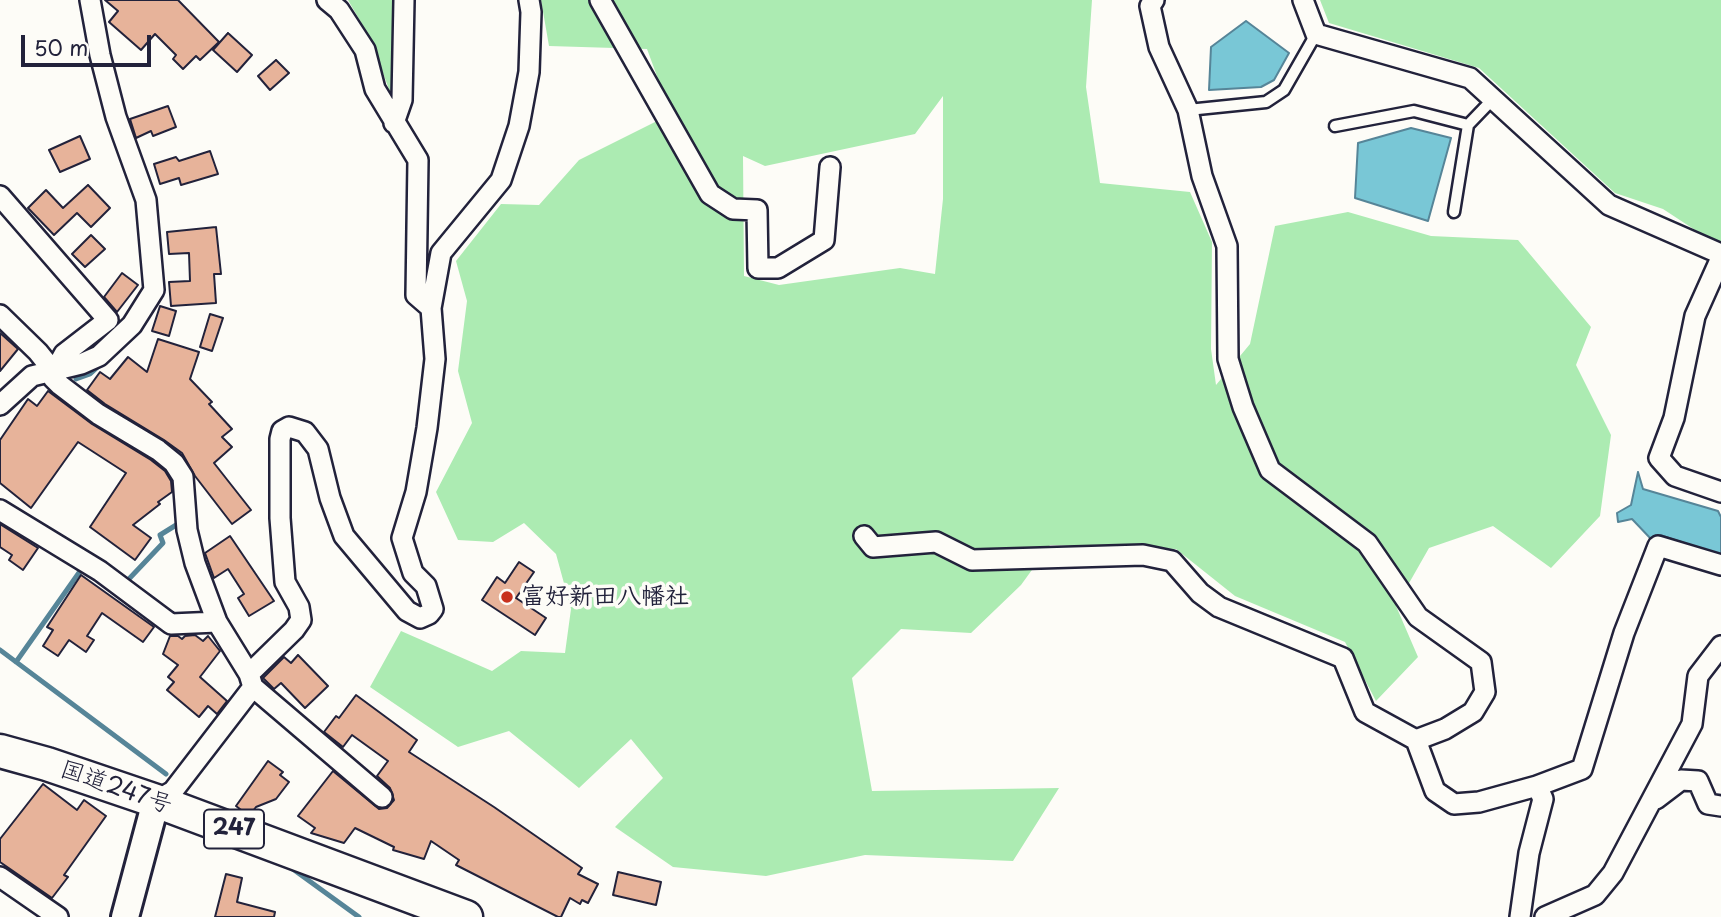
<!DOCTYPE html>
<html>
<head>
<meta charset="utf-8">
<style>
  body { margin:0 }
  #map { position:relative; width:1721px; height:917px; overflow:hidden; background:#fdfcf7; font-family:"Playpen Sans",sans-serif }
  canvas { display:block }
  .scale { position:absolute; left:21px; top:35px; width:130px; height:32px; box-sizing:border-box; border:4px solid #22223b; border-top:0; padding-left:9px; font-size:21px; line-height:24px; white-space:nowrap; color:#22223b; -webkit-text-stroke:5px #fdfcf7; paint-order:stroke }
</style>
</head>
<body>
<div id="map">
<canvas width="1721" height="917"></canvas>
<div class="scale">50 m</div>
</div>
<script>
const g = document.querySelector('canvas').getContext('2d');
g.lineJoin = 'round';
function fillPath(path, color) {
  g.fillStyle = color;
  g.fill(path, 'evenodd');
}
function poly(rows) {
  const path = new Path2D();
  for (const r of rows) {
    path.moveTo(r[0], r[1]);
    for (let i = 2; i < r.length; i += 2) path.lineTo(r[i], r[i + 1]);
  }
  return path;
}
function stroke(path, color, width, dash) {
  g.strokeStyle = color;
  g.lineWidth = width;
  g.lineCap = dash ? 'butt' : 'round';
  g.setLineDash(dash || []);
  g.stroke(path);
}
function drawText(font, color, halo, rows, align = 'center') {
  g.font = font + ' "Playpen Sans","Klee One",sans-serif';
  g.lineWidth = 7;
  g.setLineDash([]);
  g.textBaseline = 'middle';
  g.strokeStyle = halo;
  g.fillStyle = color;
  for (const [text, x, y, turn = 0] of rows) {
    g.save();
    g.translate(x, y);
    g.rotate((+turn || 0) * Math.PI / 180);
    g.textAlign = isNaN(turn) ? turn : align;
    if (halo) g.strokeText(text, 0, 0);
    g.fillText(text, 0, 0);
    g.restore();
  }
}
const green = poly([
  [348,0,393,0,393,100,370,38],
  [541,0,1092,0,1086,87,1100,183,1190,192,1212,242,1211,349,1216,385,1250,344,1275,226,1348,212,1431,236,1518,240,1591,327,1576,365,1611,435,1600,516,1551,568,1493,526,1429,548,1396,606,1418,657,1376,701,1345,642,1235,596,1176,549,1050,545,1021,585,971,633,901,629,852,678,872,791,1059,788,1013,861,865,855,766,876,673,867,615,827,663,778,631,739,579,788,509,731,458,747,370,687,401,631,492,671,521,651,565,653,571,609,556,554,524,523,493,542,458,540,436,492,472,423,458,371,467,301,456,261,501,204,539,205,579,160,671,114,647,49,549,46],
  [943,96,943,199,935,274,900,268,779,285,744,276,743,156,765,166,915,134],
  [1320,0,1721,0,1721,247,1663,209,1615,193,1479,68,1329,23]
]);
const water = poly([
  [1246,21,1289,53,1274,80,1261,87,1209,90,1211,47,1246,21],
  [1411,128,1451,138,1428,221,1355,198,1358,143,1411,128],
  [1638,472,1643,489,1718,511,1721,517,1721,555,1660,535,1651,539,1632,519,1618,522,1617,513,1631,505,1638,472]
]);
const stream = poly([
  [76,379,90,374,102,363],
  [125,580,127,581,163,543,160,535,181,522],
  [0,650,166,774],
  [16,662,83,567],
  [290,867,359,917]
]);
const building = poly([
  [105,0,178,0,219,42,200,60,196,56,183,69,173,59,176,55,155,34,141,50,109,22,118,11,105,0],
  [228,33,252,55,237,72,213,50,228,33],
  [276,60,289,73,270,90,258,76,276,60],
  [168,106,176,127,153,136,151,131,136,138,130,119,168,106],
  [80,136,90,159,60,172,49,150,80,136],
  [210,151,218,174,181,185,179,178,160,184,154,164,176,157,179,161,210,151],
  [88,185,110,208,91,227,77,213,54,235,28,208,46,190,63,208,88,185],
  [216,227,221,274,214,274,216,303,171,306,169,282,190,281,189,253,169,254,167,232,216,227],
  [91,235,105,249,85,267,72,254,91,235],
  [122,273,138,285,117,312,104,297,122,273],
  [160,306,176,311,169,336,152,331,160,306],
  [210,314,223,318,212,351,200,347,210,314],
  [0,333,18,349,0,371,0,333],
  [158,339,199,352,190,379,212,402,209,404,232,429,222,437,232,447,214,463,251,510,232,524,195,476,182,453,164,440,105,404,87,390,100,372,110,379,128,357,147,372,158,339],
  [48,391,92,424,151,460,165,471,171,481,172,492,158,502,160,504,133,525,151,538,135,560,90,527,126,473,78,442,31,508,0,483,0,440,28,399,37,406,48,391],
  [0,524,38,548,23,570,9,560,12,555,0,547,0,524],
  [230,536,274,601,249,616,238,598,244,594,228,569,214,578,205,553,230,536],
  [519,562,534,572,516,598,546,618,535,635,482,600,497,577,505,583,519,562],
  [81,575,154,627,143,642,102,613,87,636,94,640,86,652,69,640,58,656,43,646,53,630,47,627,81,575],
  [195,635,203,641,208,636,220,651,200,677,227,701,217,714,208,706,199,717,167,690,174,682,168,677,178,665,163,654,170,636,178,636,182,639,185,636,195,635],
  [298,655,328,686,305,708,281,683,274,689,263,678,284,657,291,663,298,655],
  [356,695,417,740,409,752,494,807,582,868,578,874,598,884,588,903,582,900,580,904,570,898,561,917,558,917,456,865,459,860,431,841,424,859,393,850,394,847,355,828,344,843,311,833,315,828,298,816,333,771,379,809,387,808,394,800,390,788,377,776,388,761,352,735,343,747,324,732,336,716,339,718,356,695],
  [268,761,283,772,280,775,289,782,276,799,256,807,249,816,236,806,268,761],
  [43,784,77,810,84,800,106,816,64,875,68,877,52,898,0,862,0,839,43,784],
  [618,872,661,882,656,905,613,895,618,872],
  [226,874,242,878,237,902,275,912,274,917,215,917,226,874]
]);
const service = poly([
  [1188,110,1266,102,1284,90,1316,34],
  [1335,126,1414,111,1468,125],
  [1454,212,1468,125,1493,99]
]);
const minor = poly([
  [327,0,339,10,365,50,375,89,418,160,416,295,431,308],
  [600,0,710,194,733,209,757,210,758,268,778,268,824,240,830,167],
  [1154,0,1150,6,1159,47,1188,110,1202,176,1227,246,1228,359,1243,407,1270,470,1367,543,1418,617,1481,662,1485,692,1473,712,1445,729,1416,740],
  [1303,0,1316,34,1470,78,1609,205,1721,254],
  [394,123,402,100,404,0],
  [0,196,108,320,64,354,54,372],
  [1721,258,1695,316,1674,418,1659,458,1675,476,1721,492],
  [0,315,38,352,54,372,53,378,60,385,98,414,158,450,174,463,183,477,187,530,195,563,217,622,249,674,253,687,382,797],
  [0,405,32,376,81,364,99,356,132,325,154,290,146,200,116,117,100,55,90,0],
  [0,510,100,571,171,624,217,622],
  [864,536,873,547,936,542,972,560,1143,555,1172,561,1200,593,1219,607,1343,658,1365,712,1416,740,1435,791,1454,804,1479,802,1537,786,1543,799,1529,853,1520,917],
  [249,674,294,630,301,620,299,607,285,582,280,518,280,439,282,431,289,427,305,432,318,449,330,498,344,536,407,611,420,618,429,614,433,609,426,586,413,573,402,538,416,492,427,428,435,359,431,308,441,253,501,180,519,126,529,72,531,12,529,0],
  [1537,786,1582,769,1624,633,1658,546,1721,565],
  [1656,799,1681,780,1698,781,1708,804,1721,806],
  [156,801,173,791,253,687],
  [0,877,58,917],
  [1545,917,1595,895,1613,873,1692,724,1698,676,1721,646]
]);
const secondary = poly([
  [125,917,156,801]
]);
const trunk = poly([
  [0,751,47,764,156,801,466,917]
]);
const markers = [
  [507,597,7,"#c8321e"]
];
const shields = [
  [234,829,60]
];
const shieldNames = [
  ["247",234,829]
];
const poiNames = [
  ["富好新田八幡社",521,597]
];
const streetNames = [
  ["国道247号",116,788,19]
];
fillPath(green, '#acebb2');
fillPath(water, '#79c7d6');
stroke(water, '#568598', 2);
stroke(stream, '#568598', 5);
fillPath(building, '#e7b39a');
stroke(building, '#22223b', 2);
stroke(service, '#22223b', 15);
stroke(minor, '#22223b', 24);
stroke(secondary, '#22223b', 32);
stroke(trunk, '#22223b', 37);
stroke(service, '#fdfcf7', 10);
stroke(minor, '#fdfcf7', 19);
stroke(secondary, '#fdfcf7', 26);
stroke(trunk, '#fdfcf7', 32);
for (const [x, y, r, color] of markers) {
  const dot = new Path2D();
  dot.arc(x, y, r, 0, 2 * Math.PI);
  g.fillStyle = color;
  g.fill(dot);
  stroke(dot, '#fdfcf7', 2.5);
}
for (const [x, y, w] of shields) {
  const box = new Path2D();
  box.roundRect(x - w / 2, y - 19.5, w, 39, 5);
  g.fillStyle = '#fdfcf7';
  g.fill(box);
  stroke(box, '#22223b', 2);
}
drawText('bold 23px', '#22223b', null, shieldNames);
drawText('bold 24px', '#22223b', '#fdfcf7', poiNames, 'left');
drawText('24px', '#22223b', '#fdfcf7', streetNames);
</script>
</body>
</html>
